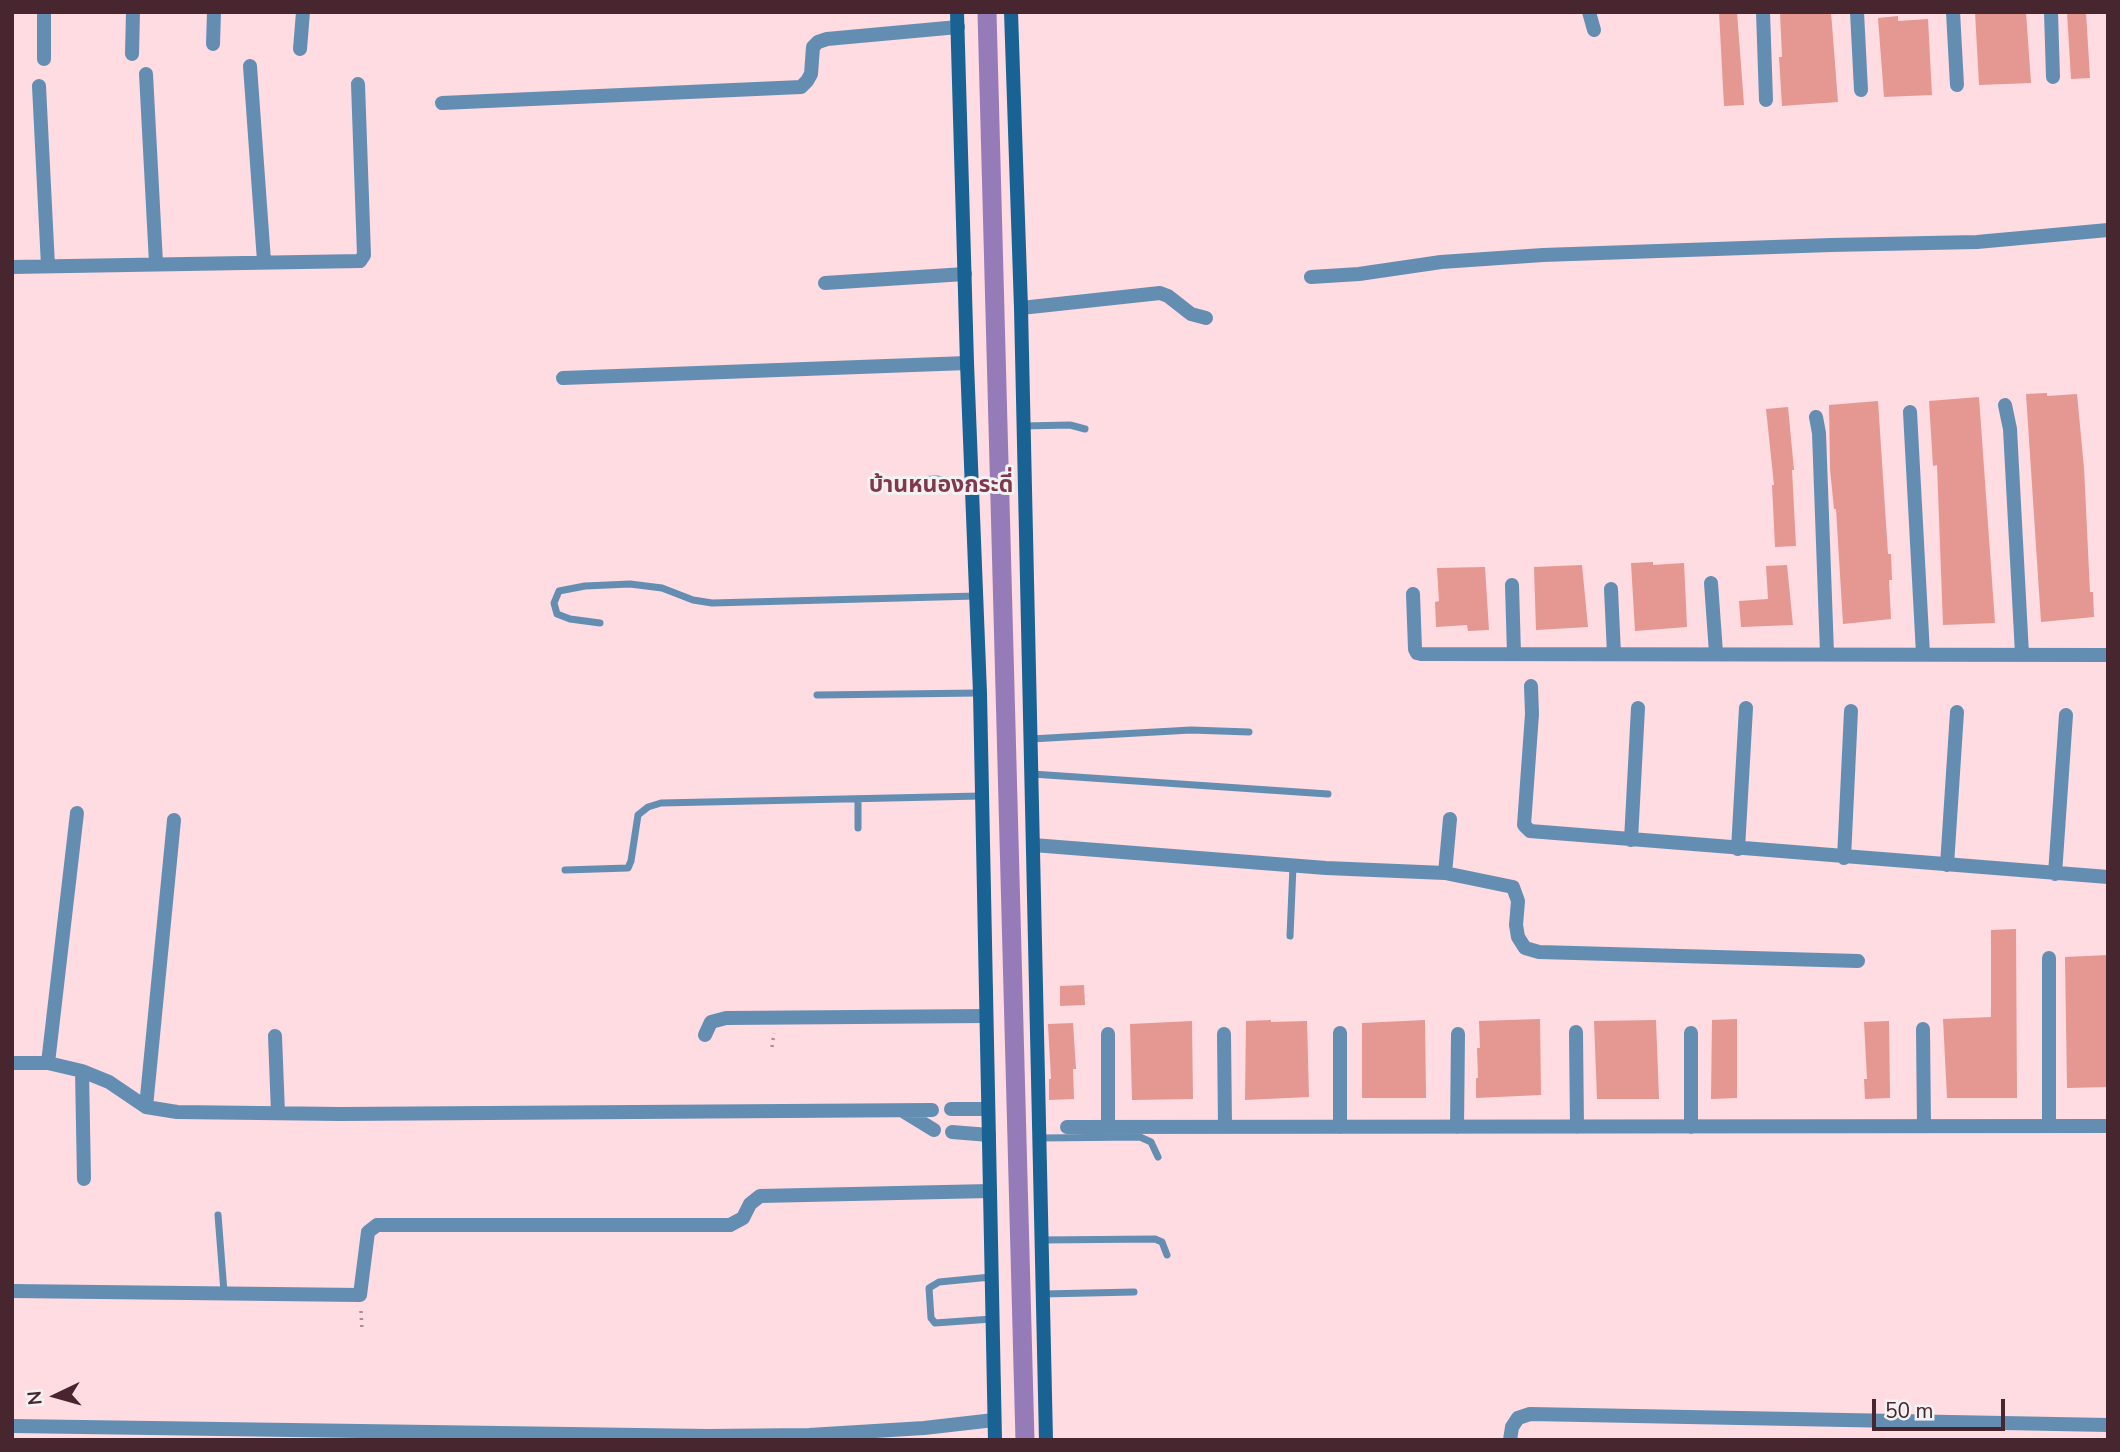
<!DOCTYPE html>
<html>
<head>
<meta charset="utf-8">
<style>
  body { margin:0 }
  #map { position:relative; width:2120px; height:1452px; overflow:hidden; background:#ffdbe2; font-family:"Nunito Sans",sans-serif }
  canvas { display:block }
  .frame { position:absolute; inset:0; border:14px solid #48262f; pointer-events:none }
  .north { position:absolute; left:21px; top:1361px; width:70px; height:70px; -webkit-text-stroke:5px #f2f2f2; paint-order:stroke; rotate:265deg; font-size:19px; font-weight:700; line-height:28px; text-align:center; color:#48262f }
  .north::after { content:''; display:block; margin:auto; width:24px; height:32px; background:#48262f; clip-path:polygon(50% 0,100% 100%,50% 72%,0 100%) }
  .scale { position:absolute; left:1872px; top:1399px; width:133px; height:32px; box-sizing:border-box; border:4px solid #48262f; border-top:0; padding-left:9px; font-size:21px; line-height:24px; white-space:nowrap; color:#48262f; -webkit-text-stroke:5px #f2f2f2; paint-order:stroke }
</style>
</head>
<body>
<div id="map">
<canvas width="2120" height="1452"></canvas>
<div class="frame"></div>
<div class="north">N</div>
<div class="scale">50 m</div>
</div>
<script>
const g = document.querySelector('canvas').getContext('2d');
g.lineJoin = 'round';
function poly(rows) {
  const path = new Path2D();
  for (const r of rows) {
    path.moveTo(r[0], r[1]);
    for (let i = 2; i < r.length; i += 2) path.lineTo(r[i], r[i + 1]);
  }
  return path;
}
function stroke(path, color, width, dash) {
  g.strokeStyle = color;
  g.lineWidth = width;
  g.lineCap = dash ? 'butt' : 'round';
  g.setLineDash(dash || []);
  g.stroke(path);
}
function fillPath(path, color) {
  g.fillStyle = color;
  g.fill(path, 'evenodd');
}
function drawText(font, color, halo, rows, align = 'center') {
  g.font = font + ' "Nunito Sans","Noto Sans Thai",sans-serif';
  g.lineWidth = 6;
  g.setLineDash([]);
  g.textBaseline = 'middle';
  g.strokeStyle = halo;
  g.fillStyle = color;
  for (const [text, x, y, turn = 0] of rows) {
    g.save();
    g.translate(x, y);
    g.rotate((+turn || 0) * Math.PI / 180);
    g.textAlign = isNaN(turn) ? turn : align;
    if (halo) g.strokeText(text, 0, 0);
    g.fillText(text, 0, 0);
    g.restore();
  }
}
const canal = poly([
  [987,12,1025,1440]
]);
const building = poly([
  [1719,12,1737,12,1744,105,1724,106],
  [1780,12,1831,12,1838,102,1782,106,1779,57,1782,57],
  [1975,12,2026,12,2031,83,1979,85],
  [2067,12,2086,12,2090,78,2071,79],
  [1898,16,1898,21,1928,19,1932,95,1884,97,1878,18],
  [2047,393,2047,396,2077,394,2084,468,2090,592,2093,592,2094,617,2041,622,2026,394],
  [1979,397,1995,623,1943,625,1937,465,1933,466,1929,401],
  [1878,401,1888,554,1891,554,1892,580,1889,580,1891,619,1843,624,1836,509,1834,509,1830,469,1829,405],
  [1788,407,1794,470,1792,470,1796,546,1775,547,1772,485,1774,485,1766,409],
  [1653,562,1653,565,1684,563,1687,627,1635,631,1631,563],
  [1582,565,1588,627,1536,630,1534,567],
  [1787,565,1793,625,1741,627,1739,601,1768,599,1766,566],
  [1485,567,1489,630,1468,631,1467,625,1436,627,1435,602,1439,601,1437,568],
  [2016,929,2017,1098,1947,1098,1943,1019,1991,1017,1991,930],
  [2108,955,2108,1087,2067,1088,2065,957],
  [1084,985,1085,1005,1060,1006,1060,986],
  [1540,1019,1541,1095,1476,1098,1476,1078,1478,1078,1477,1048,1480,1048,1479,1021],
  [1737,1019,1737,1098,1711,1099,1712,1020],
  [1271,1020,1271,1022,1307,1021,1309,1097,1245,1100,1246,1021],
  [1425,1020,1426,1098,1362,1098,1362,1023],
  [1656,1020,1659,1099,1597,1099,1594,1021],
  [1192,1021,1193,1099,1132,1100,1130,1024],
  [1889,1021,1890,1098,1865,1099,1864,1079,1867,1079,1864,1022],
  [1073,1023,1076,1069,1073,1069,1074,1099,1049,1100,1049,1079,1051,1079,1048,1024]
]);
const path = poly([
  [772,1047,774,1033],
  [361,1311,362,1330]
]);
const lane = poly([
  [1023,426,1070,425,1085,429],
  [915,480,936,479,971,483],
  [600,623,570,619,557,614,554,603,559,591,585,586,630,584,662,588,693,600,712,603,976,596],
  [817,695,980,693],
  [1031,739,1191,730,1249,732],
  [1032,774,1328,794],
  [858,828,858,799],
  [565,870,628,868,631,861,638,815,648,807,661,803,981,796],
  [1290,936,1293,866],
  [1039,1138,1140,1137,1151,1142,1158,1157],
  [218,1215,224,1292],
  [1042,1240,1155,1239,1162,1242,1167,1255],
  [991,1277,939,1282,929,1288,931,1318,935,1323,992,1319],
  [1043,1294,1134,1292]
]);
const street = poly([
  [1589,12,1594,30],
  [1763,12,1766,100],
  [1857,12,1861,90],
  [1953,12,1957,85],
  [2051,12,2053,77],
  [213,44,214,12],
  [300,49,303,12],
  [132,54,133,12],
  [44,59,44,12],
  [250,66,264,261],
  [146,74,156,263],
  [39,86,48,266],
  [442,103,801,87,807,81,811,74,813,47,818,42,827,39,958,27],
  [12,267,360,261,364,255,358,84],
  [1311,277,1359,274,1441,262,1543,255,1831,245,1977,242,2108,230],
  [825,283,965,274],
  [1021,308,1160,293,1168,296,1191,314,1206,318],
  [563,378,967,363],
  [2005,405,2010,429,2022,654],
  [1910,412,1923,654],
  [1816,417,1819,433,1827,653],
  [1711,583,1716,653],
  [1512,585,1514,654],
  [1611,589,1614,654],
  [1413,594,1415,649,1417,653,1421,654,2108,655],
  [1531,686,1532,714,1524,825,1530,831,2108,877],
  [1631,840,1638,708],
  [1033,845,1326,868,1445,873,1513,887,1518,901,1516,925,1518,937,1525,948,1539,952,1858,961],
  [1738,849,1746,708],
  [1844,858,1851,711],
  [1947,865,1957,712],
  [1445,873,1450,819],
  [2055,874,2066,715],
  [2049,958,2049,1126],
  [1923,1029,1924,1126],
  [1576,1032,1577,1127],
  [1108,1034,1108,1127],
  [1224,1034,1225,1127],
  [705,1035,711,1022,726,1018,986,1016],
  [275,1036,278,1113],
  [12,1063,48,1063,82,1071,109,1082,146,1107,177,1112,340,1114,932,1110],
  [48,1063,77,813],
  [82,1071,84,1179],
  [146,1107,174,820],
  [951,1109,988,1109],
  [903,1111,934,1130],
  [1067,1127,2108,1126],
  [1340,1127,1340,1033],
  [1457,1127,1458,1034],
  [1691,1127,1691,1033],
  [952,1132,989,1135],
  [12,1291,360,1295,368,1232,377,1225,730,1225,743,1218,750,1204,760,1196,990,1191],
  [12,1426,708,1436,809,1435,924,1428,994,1420],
  [1510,1440,1512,1427,1518,1418,1530,1414,2108,1425]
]);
const secondary = poly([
  [957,12,967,363,980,693,995,1440],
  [1011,12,1021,308,1046,1440]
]);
const quarterNames = [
  ["บ้านหนองกระดี่",941,486]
];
stroke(canal, '#967bb9', 19);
fillPath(building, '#e59792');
stroke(path, '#b08d95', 3.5, [2, 5]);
stroke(lane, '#648eb1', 7);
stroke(street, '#648eb1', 14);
stroke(secondary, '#186394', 14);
drawText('bold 23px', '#81384e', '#f2f2f2', quarterNames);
</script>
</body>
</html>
